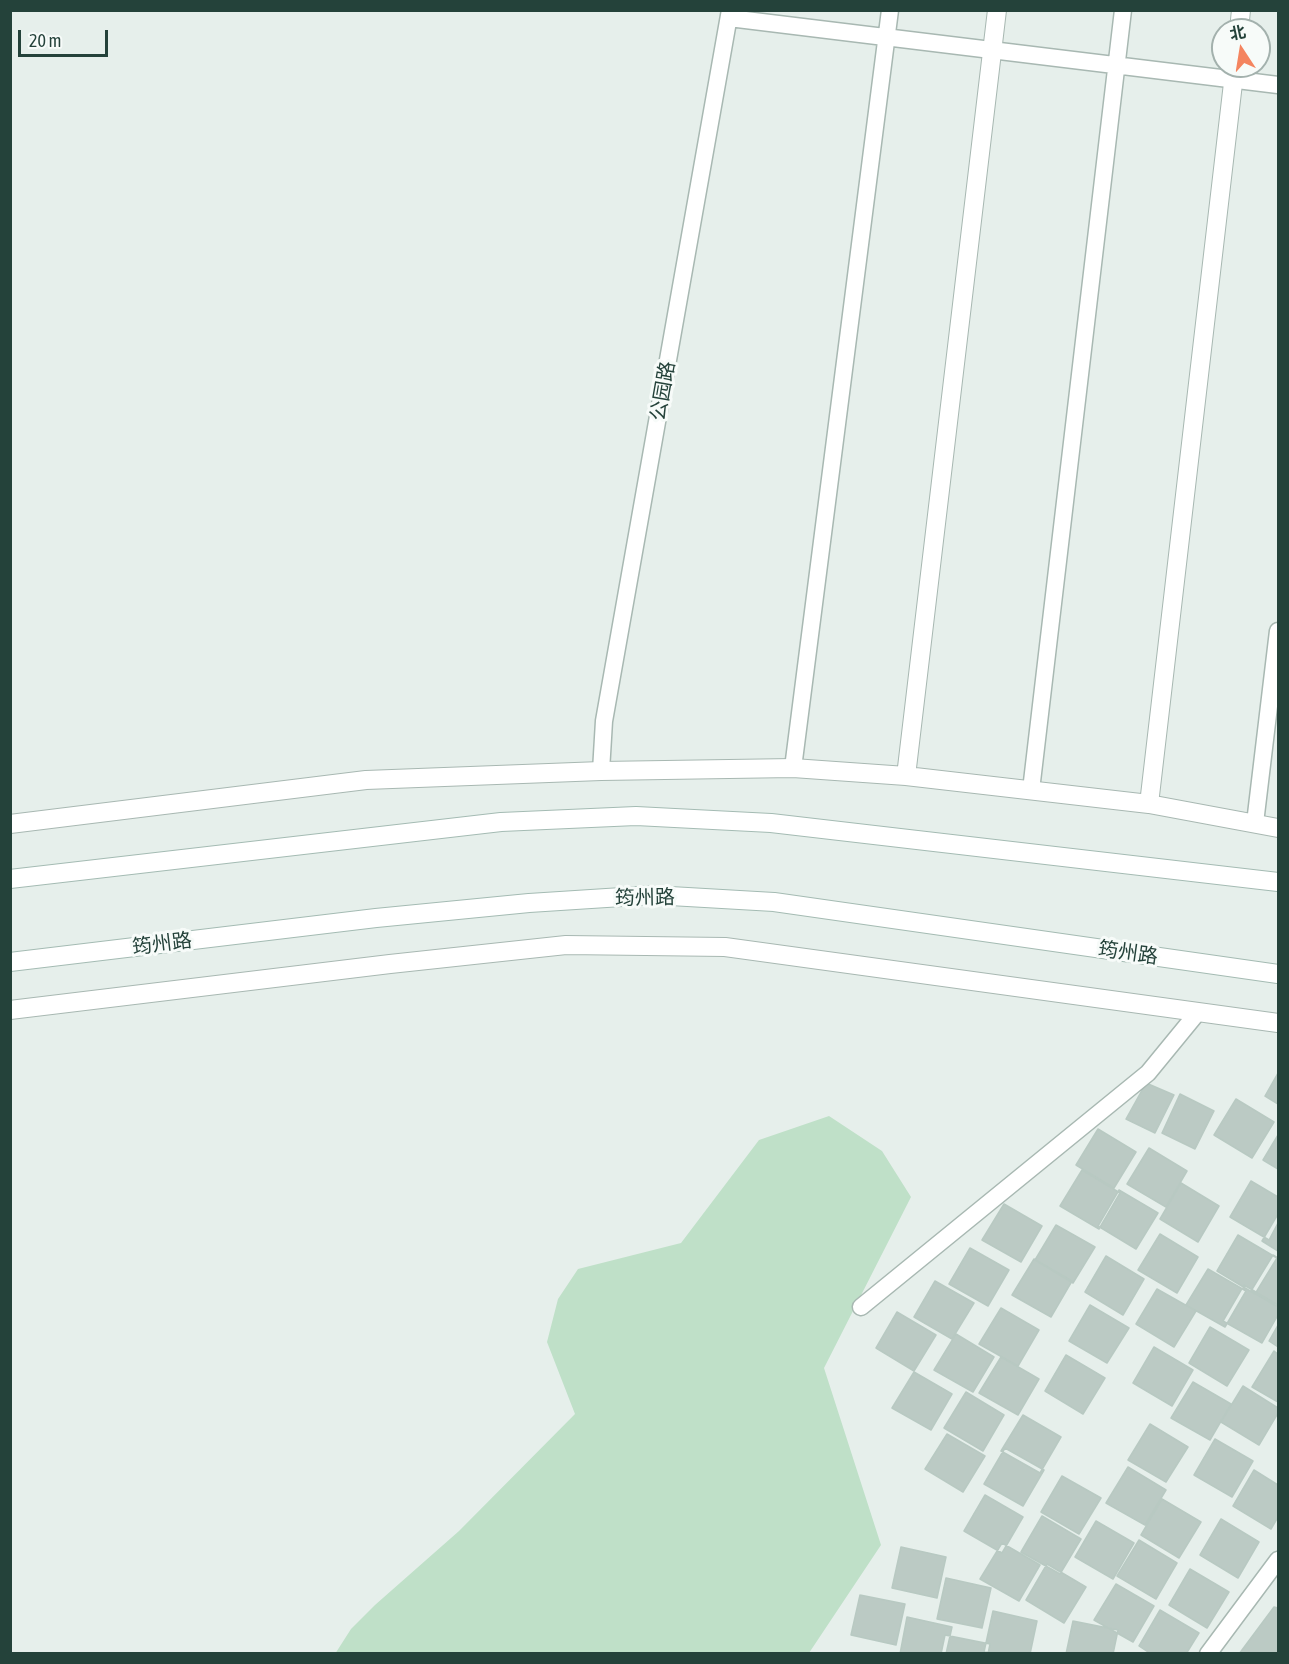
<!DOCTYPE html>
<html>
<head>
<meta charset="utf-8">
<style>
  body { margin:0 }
  #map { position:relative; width:1289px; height:1664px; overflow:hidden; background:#e6efeb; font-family:"Asap Condensed","Noto Sans SC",sans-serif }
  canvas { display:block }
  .frame { position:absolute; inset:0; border:12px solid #24423a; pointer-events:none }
  .north { position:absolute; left:1211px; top:18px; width:60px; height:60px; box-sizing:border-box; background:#f7fbf9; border:2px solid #a3b1ad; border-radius:50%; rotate:348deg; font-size:16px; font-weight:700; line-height:24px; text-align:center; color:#24423a }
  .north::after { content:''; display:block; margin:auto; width:21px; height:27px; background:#f4845f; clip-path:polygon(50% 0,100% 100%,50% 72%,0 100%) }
  .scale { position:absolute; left:18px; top:30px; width:90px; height:27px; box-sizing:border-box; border:3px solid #24423a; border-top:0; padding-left:8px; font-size:18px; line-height:21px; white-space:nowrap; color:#24423a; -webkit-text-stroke:4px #f7fbf9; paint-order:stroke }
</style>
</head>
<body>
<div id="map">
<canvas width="1289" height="1664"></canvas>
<div class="frame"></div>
<div class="north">北</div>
<div class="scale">20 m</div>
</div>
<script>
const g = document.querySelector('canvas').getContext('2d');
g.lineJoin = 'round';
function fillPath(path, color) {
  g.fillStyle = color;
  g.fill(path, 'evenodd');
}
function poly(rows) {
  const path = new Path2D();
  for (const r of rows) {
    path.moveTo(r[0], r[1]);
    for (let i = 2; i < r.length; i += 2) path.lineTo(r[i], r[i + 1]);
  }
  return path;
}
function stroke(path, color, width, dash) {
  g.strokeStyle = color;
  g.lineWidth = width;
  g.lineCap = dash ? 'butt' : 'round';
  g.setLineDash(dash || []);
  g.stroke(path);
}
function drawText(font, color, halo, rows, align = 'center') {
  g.font = font + ' "Asap Condensed","Noto Sans SC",sans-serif';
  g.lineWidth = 6;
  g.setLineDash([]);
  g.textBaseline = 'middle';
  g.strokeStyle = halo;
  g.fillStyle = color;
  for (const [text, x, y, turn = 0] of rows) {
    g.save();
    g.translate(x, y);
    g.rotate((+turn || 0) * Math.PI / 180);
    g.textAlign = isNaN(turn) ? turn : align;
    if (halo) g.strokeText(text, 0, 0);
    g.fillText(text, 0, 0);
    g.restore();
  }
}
const green = poly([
  [829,1116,882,1151,911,1197,824,1368,881,1545,809,1653,335,1654,351,1629,375,1605,459,1531,575,1414,547,1342,558,1299,578,1269,681,1243,759,1140]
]);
const building = poly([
  [1278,1073,1278,1104,1265,1096,1278,1073],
  [1146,1083,1174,1095,1155,1133,1126,1119,1146,1083],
  [1180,1094,1214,1111,1195,1149,1162,1133,1180,1094],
  [1236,1099,1274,1122,1252,1158,1214,1135,1236,1099],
  [1098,1129,1136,1152,1114,1188,1076,1165,1098,1129],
  [1278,1135,1278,1169,1263,1160,1278,1135],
  [1149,1148,1187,1171,1166,1207,1127,1184,1149,1148],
  [1082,1170,1120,1193,1099,1229,1060,1206,1082,1170],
  [1251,1181,1278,1197,1278,1223,1269,1240,1230,1217,1251,1181],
  [1181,1183,1219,1206,1198,1242,1160,1219,1181,1183],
  [1119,1190,1158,1213,1136,1249,1098,1226,1119,1190],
  [1004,1204,1042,1226,1021,1262,982,1240,1004,1204],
  [1278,1214,1278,1251,1262,1241,1278,1214],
  [1056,1225,1095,1247,1073,1283,1035,1260,1056,1225],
  [1160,1234,1198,1257,1177,1293,1138,1270,1160,1234],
  [1238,1235,1277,1258,1255,1294,1217,1271,1238,1235],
  [970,1248,1009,1270,988,1306,949,1284,970,1248],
  [1273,1255,1278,1258,1278,1307,1251,1291,1273,1255],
  [1106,1256,1144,1279,1123,1315,1085,1292,1106,1256],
  [1034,1259,1072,1281,1051,1317,1012,1295,1034,1259],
  [1208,1269,1246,1291,1225,1327,1186,1305,1208,1269],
  [935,1281,974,1303,952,1339,914,1317,935,1281],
  [1244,1285,1278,1305,1278,1315,1262,1343,1223,1321,1244,1285],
  [1157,1289,1196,1311,1174,1347,1136,1324,1157,1289],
  [1090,1305,1129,1328,1107,1363,1069,1341,1090,1305],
  [1001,1308,1039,1330,1018,1366,979,1344,1001,1308],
  [897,1312,936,1335,914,1371,876,1348,897,1312],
  [1278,1325,1278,1347,1269,1341,1278,1325],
  [1210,1327,1249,1350,1227,1386,1189,1363,1210,1327],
  [956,1334,994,1357,973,1392,934,1370,956,1334],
  [1154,1347,1193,1370,1172,1406,1133,1383,1154,1347],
  [1274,1351,1278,1354,1278,1402,1252,1387,1274,1351],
  [1066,1355,1105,1378,1083,1414,1045,1391,1066,1355],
  [1001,1357,1039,1379,1018,1415,979,1393,1001,1357],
  [914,1372,952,1394,931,1430,892,1408,914,1372],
  [1193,1382,1231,1404,1210,1440,1171,1418,1193,1382],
  [1243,1386,1278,1408,1278,1413,1259,1445,1221,1422,1243,1386],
  [966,1392,1004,1415,983,1451,944,1428,966,1392],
  [1023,1415,1061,1437,1040,1473,1001,1451,1023,1415],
  [1150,1424,1188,1447,1166,1482,1128,1460,1150,1424],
  [947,1434,985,1456,963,1492,925,1469,947,1434],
  [1215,1439,1253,1461,1232,1497,1194,1475,1215,1439],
  [1005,1448,1044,1470,1023,1506,984,1484,1005,1448],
  [1128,1467,1166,1490,1145,1525,1106,1503,1128,1467],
  [1254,1470,1278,1485,1278,1517,1271,1529,1233,1506,1254,1470],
  [1062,1476,1101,1498,1079,1534,1041,1512,1062,1476],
  [985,1495,1023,1517,1002,1553,964,1531,985,1495],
  [1162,1499,1201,1522,1179,1558,1141,1535,1162,1499],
  [1042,1516,1081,1539,1060,1574,1021,1552,1042,1516],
  [1221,1519,1259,1542,1238,1578,1200,1555,1221,1519],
  [1096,1521,1134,1543,1113,1579,1075,1557,1096,1521],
  [1139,1540,1177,1563,1156,1599,1117,1576,1139,1540],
  [1002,1543,1040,1565,1019,1601,980,1579,1002,1543],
  [901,1547,946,1557,937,1598,892,1588,901,1547],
  [1047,1564,1086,1587,1064,1623,1026,1600,1047,1564],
  [1190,1569,1229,1592,1207,1628,1169,1605,1190,1569],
  [946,1578,991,1588,982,1628,937,1619,946,1578],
  [1116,1584,1154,1606,1133,1642,1094,1620,1116,1584],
  [860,1595,905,1604,896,1645,851,1635,860,1595],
  [1274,1607,1278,1608,1278,1654,1239,1654,1274,1607],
  [1160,1610,1199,1633,1186,1654,1151,1654,1139,1646,1160,1610],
  [993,1611,1037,1621,1030,1654,984,1652,993,1611],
  [907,1617,952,1627,946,1654,900,1654,907,1617],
  [1073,1621,1118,1630,1113,1654,1066,1654,1073,1621],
  [945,1635,990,1644,988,1654,941,1654,945,1635]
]);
const lane = poly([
  [729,18,1278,85],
  [793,768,890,10],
  [601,771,604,721,730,10],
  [1031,790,1123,10],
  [1255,823,1278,631],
  [861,1307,1148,1073,1198,1012],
  [1208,1654,1278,1560]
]);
const street = poly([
  [1239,30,1241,10],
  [906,776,997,10],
  [1149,804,1235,66],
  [10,824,366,780,601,771,793,768,906,776,1149,804,1278,828],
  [10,1010,390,964,566,945,725,947,1278,1023]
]);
const secondary = poly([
  [10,879,501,822,636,816,771,823,1278,882],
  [10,962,376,918,529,903,653,895,774,902,1278,974]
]);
const streetNames = [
  ["公园路",663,391,-80],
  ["筠州路",645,898,-1],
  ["筠州路",162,944,-7],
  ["筠州路",1128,953,8]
];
fillPath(green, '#bfe0c8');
fillPath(building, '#bbcac4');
stroke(building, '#b8c9c2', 1.5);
stroke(lane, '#a8b8b2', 19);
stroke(street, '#a8b8b2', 20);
stroke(secondary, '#a4bbb3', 20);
stroke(lane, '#fff', 16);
stroke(street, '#fff', 18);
stroke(secondary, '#fff', 18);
drawText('20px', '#24423a', '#f7fbf9', streetNames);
</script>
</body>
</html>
